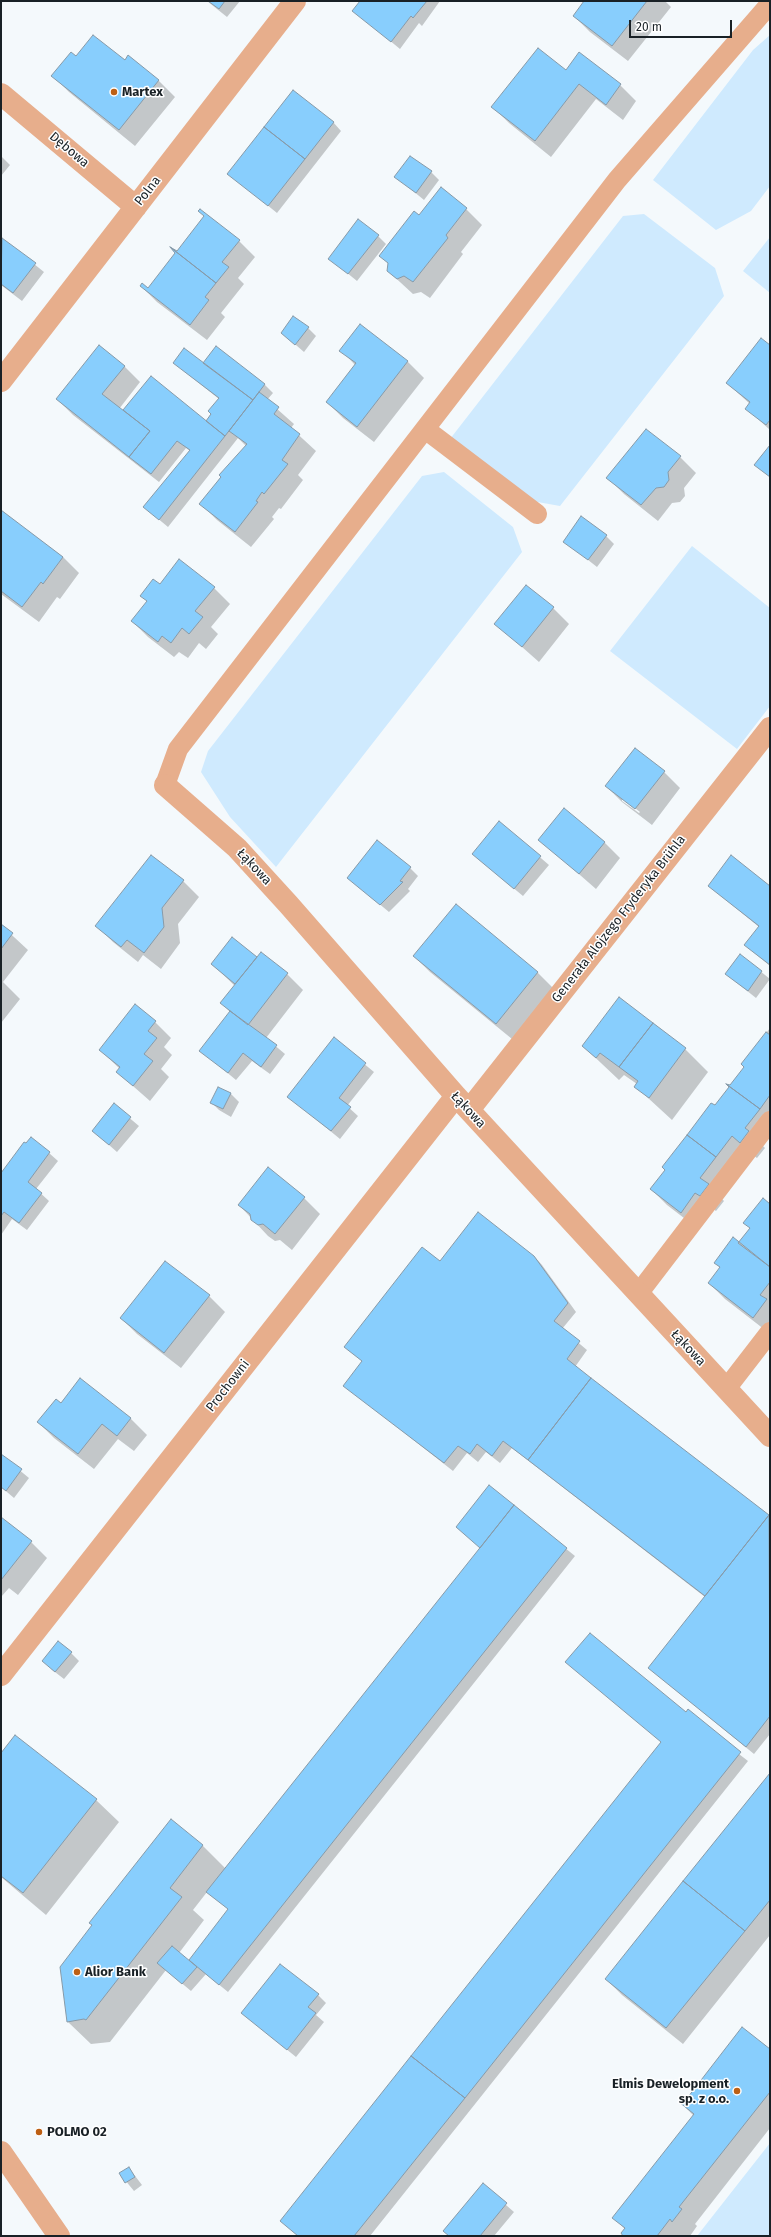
<!DOCTYPE html>
<html>
<head>
<meta charset="utf-8">
<style>
	body { margin:0 }
	#map { position:relative; width:771px; height:2237px; overflow:hidden; background:#f4f9fc; font-family:"Fira Sans",sans-serif }
	canvas { display:block }
	.frame { position:absolute; inset:0; border:2px solid #192126; pointer-events:none }
	.scale { position:absolute; left:629px; top:20px; width:103px; height:18px; box-sizing:border-box; border:2px solid #192126; border-top:0; padding-left:5px; font-size:12px; line-height:14px; white-space:nowrap; color:#192126; -webkit-text-stroke:3px #fff; paint-order:stroke }
</style>
</head>
<body>
<div id="map">
<canvas width="771" height="2237"></canvas>
<div class="frame"></div>
<div class="scale">20 m</div>
</div>
<script>
const ctx = document.querySelector('canvas').getContext('2d');
ctx.lineJoin = 'round';
function fillPath(path, color) { ctx.fillStyle = color; ctx.fill(path, 'evenodd'); }
const toPath = rows => new Path2D(rows.map(r => 'M' + r).join(''));
function trace(path, color, width, dash) { ctx.strokeStyle = color; ctx.lineWidth = width; ctx.lineCap = dash ? 'butt' : 'round'; ctx.setLineDash(dash || []); ctx.stroke(path); }
function drawText(font, color, halo, rows, align = 'center') {
  ctx.font = font + ' "Fira Sans",sans-serif'; ctx.lineWidth = 3; ctx.setLineDash([]); ctx.textBaseline = 'middle'; ctx.strokeStyle = halo; ctx.fillStyle = color; for (const [text, x, y, turn = 0] of rows) {
    ctx.save(); ctx.translate(x, y); ctx.rotate((+turn || 0) * Math.PI / 180); ctx.textAlign = isNaN(turn) ? turn : align; if (halo) ctx.strokeText(text, 0, 0); ctx.fillText(text, 0, 0); ctx.restore();
  }
}
fillPath(toPath([
	[770,35,770,186,751,211,716,230,653,180,753,50],
	[644,214,715,268,724,296,560,506,532,501,450,439,623,216],
	[770,237,770,293,743,271],
	[444,472,513,527,522,552,276,867,230,817,201,772,208,751,422,476],
	[692,546,770,608,770,706,737,749,610,651],
	[770,2143,770,2236,697,2236]
]), '#cfeafe');
fillPath(toPath([
	[207,1,240,1,227,17],
	[362,1,440,1,422,26,419,23,400,49,354,11],
	[586,1,665,1,671,7,628,61,590,32,574,16],
	[579,53,620,85,636,101,623,120,596,99,551,157,509,123,493,107,566,71],
	[129,57,159,81,175,97,135,146,69,92,53,76,125,61],
	[333,122,341,131,277,213,229,174],
	[1,156,10,165,1,176],
	[431,172,439,180,424,200,396,177],
	[466,209,482,225,461,252,463,254,430,298,421,292,413,294,388,271,389,264,380,256,419,216],
	[378,236,386,244,357,281,330,259],
	[3,239,44,272,22,301,1,285],
	[239,241,255,257,238,278,244,284,221,313,225,317,207,340,157,302,141,286,148,289],
	[360,326,408,362,424,378,374,442,343,418,327,402,355,365,341,350],
	[308,328,316,336,304,352,282,333],
	[770,346,770,430,746,408,750,404,727,383],
	[174,363,204,364,265,385,273,393,267,400,294,424,291,428,316,451,298,475,303,480,281,509,279,508,272,517,274,519,251,547,217,520,201,504,230,464,246,446,238,438,168,527,144,507,190,451,186,448,159,482,73,415,57,399,124,366,140,382,119,409,129,416,125,410,206,422,219,399],
	[680,457,696,473,684,488,685,496,680,502,672,503,658,521,624,494,608,478],
	[1,511,63,557,79,573,60,599,57,597,39,622,1,594],
	[606,536,614,544,597,567,564,541],
	[160,585,214,588,230,604,211,627,218,634,206,649,199,643,188,658,179,652,174,657,148,637,132,621,148,602,141,595],
	[553,608,569,624,539,662,496,624],
	[664,772,680,788,652,825,622,802,606,786],
	[622,798,640,812,639,813,622,801],
	[499,822,549,865,523,896,482,862],
	[540,840,604,842,620,858,596,889],
	[410,868,418,876,408,889,410,891,389,912,348,878],
	[183,881,199,897,178,924,180,943,161,969,143,955,138,962,113,942,97,926],
	[709,886,770,887,770,966,745,945,759,927],
	[1,925,28,950,3,982,20,999,1,1023],
	[232,939,257,959,287,974,303,990,266,1038,285,1054,270,1074,252,1061,236,1080,201,1051,230,1012,222,1003,235,986,212,964],
	[740,955,770,979,756,998,726,974],
	[414,956,538,973,554,989,512,1039,430,972],
	[620,998,685,1049,708,1072,672,1120,635,1086,637,1084,624,1075,619,1080,583,1046],
	[155,1022,171,1038,164,1047,172,1055,161,1069,169,1077,150,1101,117,1072,120,1069,100,1050],
	[770,1028,770,1132,761,1144,765,1148,757,1158,748,1152,716,1193,724,1201,716,1211,712,1208,697,1228,667,1205,651,1189,745,1067,742,1065],
	[334,1039,374,1072,347,1106,358,1116,340,1139,289,1097],
	[219,1088,231,1094,239,1102,231,1117,219,1110,211,1102],
	[114,1105,139,1126,117,1152,93,1131],
	[49,1153,58,1161,36,1189,49,1201,27,1230,12,1219,1,1235,1,1175],
	[304,1198,320,1214,292,1250,280,1240,275,1241,268,1236,239,1205],
	[770,1203,770,1332,769,1333,725,1299,709,1283,720,1268,715,1262,739,1243,750,1228,745,1223],
	[534,1256,542,1265,576,1312,562,1329,587,1350,575,1367,770,1517,770,1734,754,1754,649,1668,705,1597,512,1448,500,1463,486,1452,478,1462,467,1453,453,1471,345,1386,363,1362,345,1347,440,1262],
	[209,1296,225,1312,181,1368,137,1334,121,1318],
	[80,1379,131,1419,147,1435,134,1451,118,1439,94,1469,54,1438,38,1422,61,1404],
	[1,1455,29,1478,14,1498,1,1487],
	[489,1487,575,1556,228,1992,206,1974,191,1991,166,1970,110,2042,91,2044,68,2022,171,1820,203,1846,226,1869,481,1548,457,1527],
	[207,1892,229,1910,189,1962,179,1953,204,1920,193,1910],
	[1,1518,31,1542,47,1558,18,1595,9,1588,1,1597],
	[71,1653,79,1661,64,1679,51,1669],
	[567,1662,686,1713,748,1761,370,2236,298,2236,662,1742],
	[1,1754,96,1800,119,1822,46,1915,1,1877],
	[770,1774,770,1935,683,2044,622,1995,606,1979],
	[318,1995,326,2003,316,2015,324,2022,296,2057,242,2013],
	[770,2050,770,2128,695,2224,697,2226,690,2236,624,2236,625,2229,614,2218,694,2116,681,2103],
	[129,2168,142,2185,134,2191,120,2174],
	[483,2185,514,2212,494,2236,450,2236]
]), '#0003');
const building = toPath([
	[208,1,225,1,219,9,208,1],
	[360,1,427,1,413,18,411,16,391,42,352,11,360,1],
	[584,1,647,1,612,46,573,16,584,1],
	[93,35,125,60,128,55,159,80,119,130,51,76,71,52,76,56,93,35],
	[538,48,566,70,579,52,621,84,606,105,579,84,535,141,491,107,538,48],
	[293,90,334,122,305,159,264,127,293,90],
	[264,127,305,159,268,206,227,174,264,127],
	[410,156,432,171,416,193,394,177,410,156],
	[441,187,467,208,446,235,448,238,413,282,404,276,397,279,387,271,388,263,379,256,414,211,419,215,441,187],
	[200,209,240,240,222,262,229,267,216,283,170,247,177,251,204,216,198,211,200,209],
	[358,219,379,235,348,274,328,259,358,219],
	[2,238,36,263,13,293,1,284,2,238],
	[170,247,216,283,205,297,209,300,190,325,140,286,142,283,148,288,175,253,170,247],
	[293,316,309,327,295,345,281,333,293,316],
	[360,324,408,361,357,427,326,402,356,363,339,351,360,324],
	[761,338,770,345,770,420,766,425,745,409,750,402,726,383,761,338],
	[99,345,125,366,102,394,150,431,129,457,56,399,99,345],
	[216,346,265,384,253,400,203,363,216,346],
	[184,348,253,400,225,436,206,421,211,414,208,411,219,398,173,363,184,348],
	[151,376,225,436,159,520,143,507,190,450,177,441,151,474,129,457,150,431,123,410,151,376],
	[259,392,279,407,274,414,300,434,282,460,288,464,264,494,262,492,256,501,258,502,235,532,199,504,221,477,219,475,247,444,229,431,259,392],
	[646,429,681,456,668,472,669,480,664,487,656,488,641,505,606,478,646,429],
	[770,445,770,477,754,465,770,445],
	[1,510,63,557,43,584,41,582,22,607,1,591,1,510],
	[581,516,607,535,588,560,563,542,581,516],
	[179,559,215,587,195,611,203,617,189,634,182,628,171,643,162,636,158,642,131,621,147,601,140,596,153,579,160,584,179,559],
	[526,585,554,607,522,647,494,624,526,585],
	[635,748,665,771,635,809,605,786,635,748],
	[564,808,605,842,579,874,538,840,564,808],
	[499,821,541,856,514,889,472,854,499,821],
	[377,840,411,867,400,881,403,882,380,905,347,878,377,840],
	[151,855,184,880,162,908,164,927,144,953,127,940,121,947,95,926,151,855],
	[731,855,770,886,770,965,744,945,759,926,708,886,731,855],
	[456,904,538,972,496,1024,413,956,456,904],
	[1,924,13,933,1,949,1,924],
	[232,937,257,957,235,984,211,964,232,937],
	[261,952,288,973,248,1025,220,1003,261,952],
	[740,954,762,971,748,991,725,974,740,954],
	[619,997,653,1023,619,1067,600,1053,596,1058,582,1046,619,997],
	[135,1004,156,1021,148,1031,157,1038,144,1054,153,1061,133,1086,116,1072,120,1067,99,1050,135,1004],
	[230,1011,277,1045,261,1067,243,1053,228,1073,199,1051,230,1011],
	[653,1023,686,1048,649,1098,634,1087,638,1081,619,1067,653,1023],
	[766,1032,770,1035,770,1095,760,1109,726,1084,730,1085,744,1067,741,1064,766,1032],
	[334,1037,366,1063,339,1098,351,1107,331,1131,287,1097,334,1037],
	[726,1084,760,1109,745,1128,749,1131,740,1143,732,1136,716,1157,687,1135,711,1103,715,1105,729,1087,726,1084],
	[218,1087,231,1093,223,1109,210,1103,218,1087],
	[114,1103,131,1117,109,1145,92,1131,114,1103],
	[687,1135,716,1157,700,1178,709,1184,700,1196,695,1193,681,1213,650,1189,665,1170,662,1167,687,1135],
	[31,1137,50,1152,28,1182,42,1193,19,1223,4,1212,1,1216,1,1173,24,1142,26,1143,31,1137],
	[268,1167,305,1197,275,1234,263,1224,258,1225,251,1220,250,1214,238,1205,268,1167],
	[763,1198,770,1204,770,1267,738,1243,750,1228,743,1223,763,1198],
	[478,1212,534,1256,568,1303,554,1321,580,1341,567,1359,591,1378,528,1460,503,1441,492,1456,477,1444,470,1454,458,1446,444,1463,343,1386,362,1361,344,1347,422,1247,440,1261,478,1212],
	[733,1237,770,1267,770,1282,760,1295,767,1299,753,1318,708,1283,720,1267,714,1263,733,1237],
	[165,1261,210,1295,164,1353,120,1318,165,1261],
	[80,1378,131,1418,117,1436,102,1424,78,1454,37,1422,56,1399,61,1403,80,1378],
	[591,1378,769,1515,705,1596,528,1460,591,1378],
	[1,1454,22,1469,6,1491,1,1487,1,1454],
	[489,1485,514,1505,480,1548,456,1527,489,1485],
	[514,1505,567,1548,219,1985,189,1960,228,1909,206,1892,514,1505],
	[769,1515,770,1716,746,1747,648,1668,769,1515],
	[1,1517,32,1541,1,1580,1,1517],
	[590,1633,686,1712,688,1709,741,1752,465,2098,411,2056,661,1742,565,1662,590,1633],
	[58,1641,72,1652,55,1672,42,1661,58,1641],
	[15,1735,97,1799,23,1893,1,1876,1,1753,15,1735],
	[770,1773,770,1900,745,1931,683,1881,770,1773],
	[171,1819,203,1845,170,1888,182,1897,86,2020,84,2019,67,2022,60,1967,92,1925,89,1923,171,1819],
	[683,1881,745,1931,666,2028,605,1979,683,1881],
	[172,1946,197,1967,182,1984,157,1963,172,1946],
	[280,1964,319,1994,308,2007,316,2013,287,2050,241,2013,280,1964],
	[742,2027,770,2049,770,2092,679,2207,682,2209,672,2222,670,2219,657,2236,623,2236,621,2233,625,2228,612,2218,694,2114,679,2102,686,2095,688,2097,742,2027],
	[411,2056,465,2098,354,2236,298,2236,280,2221,411,2056],
	[129,2167,135,2177,125,2183,119,2173,129,2167],
	[483,2183,507,2203,480,2236,449,2236,443,2231,483,2183]
]);
fillPath(building, '#88cefd');
trace(building, '#879aa8', 1);
trace(toPath([
	[425,429,537,514],
	[165,785,178,749,617,180,770,4],
	[638,1294,770,1121],
	[726,1389,770,1332]
]), '#e7ae8c', 20);
trace(toPath([
	[1,94,136,207],
	[1,381,295,1],
	[165,785,237,848,289,905,456,1096,770,1436],
	[469,1110,770,728],
	[1,1675,456,1096]
]), '#e7ae8c', 22);
trace(toPath([
	[1,2152,59,2236]
]), '#e7ae8c', 22);
for (const [x, y, r, color] of [
	[114,92,4,"#bd5f13"],
	[77,1972,4,"#bd5f13"],
	[737,2091,4,"#bd5f13"],
	[39,2132,4,"#bd5f13"]
]) { const dot = new Path2D(); dot.arc(x, y, r, 0, 2 * Math.PI); ctx.fillStyle = color; ctx.fill(dot); trace(dot, '#fff', 1.5); }
drawText('bold 13px', '#192126', '#fff', [
	["Martex",122,92],
	["Alior Bank",85,1972],
	["Elmis Dewelopment",729,2084,"right"],
	["sp. z o.o.",729,2099,"right"],
	["POLMO 02",47,2132]
], 'left');
drawText('13px', '#192126', '#fff', [
	["Dębowa",69,150,40],
	["Polna",148,191,-52],
	["Łąkowa",254,867,47],
	["Generała Alojzego Fryderyka Brühla",619,919,-52],
	["Łąkowa",468,1110,47],
	["Łąkowa",688,1348,47],
	["Prochowni",228,1386,-52]
]);
</script>
</body>
</html>
